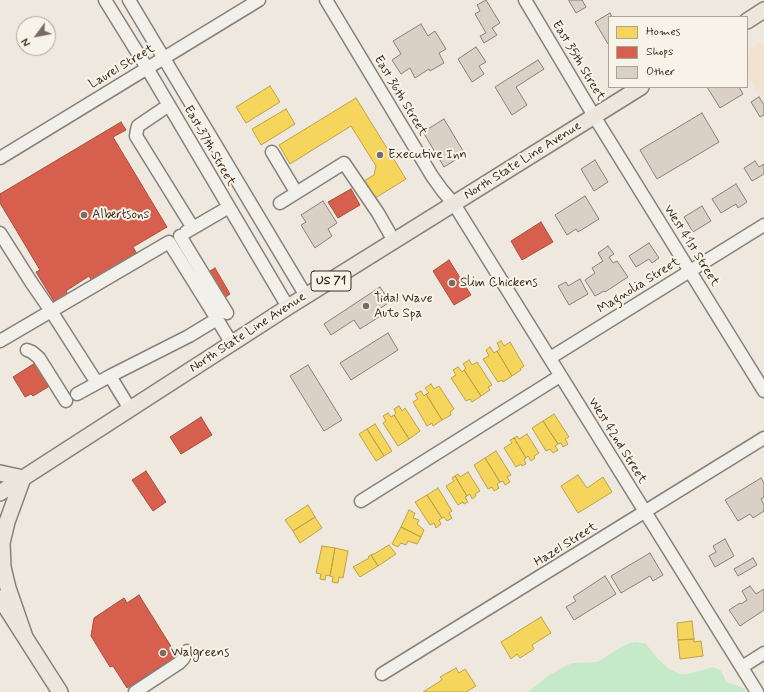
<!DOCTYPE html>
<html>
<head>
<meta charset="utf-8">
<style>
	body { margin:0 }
	#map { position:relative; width:764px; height:692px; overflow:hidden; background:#efe8df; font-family:Mynerve,sans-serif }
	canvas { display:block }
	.legend { position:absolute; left:608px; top:16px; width:140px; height:72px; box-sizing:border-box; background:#f7f3e8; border:1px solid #aca397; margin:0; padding:5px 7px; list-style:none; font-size:12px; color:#3b2a1e }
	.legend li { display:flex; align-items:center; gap:8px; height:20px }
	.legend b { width:20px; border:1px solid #aca397 }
	.north { position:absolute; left:16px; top:16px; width:40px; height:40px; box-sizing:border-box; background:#f7f3e8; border:1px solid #aca397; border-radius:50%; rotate:238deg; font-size:11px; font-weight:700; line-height:16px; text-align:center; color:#3b2a1e }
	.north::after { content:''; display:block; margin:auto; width:14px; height:18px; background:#7a6c62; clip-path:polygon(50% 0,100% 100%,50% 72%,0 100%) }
</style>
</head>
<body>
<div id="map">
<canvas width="764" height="692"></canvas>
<ul class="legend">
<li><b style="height:11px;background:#f6d55c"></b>Homes</li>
<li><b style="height:11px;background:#d6604d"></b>Shops</li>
<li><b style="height:11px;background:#dbd0c5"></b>Other</li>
</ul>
<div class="north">N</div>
</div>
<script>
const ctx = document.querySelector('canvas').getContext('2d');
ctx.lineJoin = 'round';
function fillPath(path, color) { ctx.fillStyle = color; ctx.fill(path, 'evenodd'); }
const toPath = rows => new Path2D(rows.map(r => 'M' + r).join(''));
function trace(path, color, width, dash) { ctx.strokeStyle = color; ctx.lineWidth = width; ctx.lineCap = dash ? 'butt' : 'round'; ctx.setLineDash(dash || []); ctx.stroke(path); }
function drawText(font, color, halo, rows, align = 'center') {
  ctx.font = font + ' Mynerve,sans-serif'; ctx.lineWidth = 4; ctx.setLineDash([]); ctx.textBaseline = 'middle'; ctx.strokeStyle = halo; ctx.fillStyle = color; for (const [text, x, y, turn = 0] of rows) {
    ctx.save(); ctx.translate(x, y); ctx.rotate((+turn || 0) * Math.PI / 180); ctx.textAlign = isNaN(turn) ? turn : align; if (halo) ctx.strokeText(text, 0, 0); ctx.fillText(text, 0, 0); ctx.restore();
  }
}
fillPath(toPath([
	[764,40,764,103,747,76,747,51]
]), '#f1e2d1');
fillPath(toPath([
	[637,642,646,644,658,659,668,668,679,674,688,674,713,667,720,670,724,676,726,682,744,688,746,692,528,692,549,675,572,663,598,662,619,648,630,643]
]), '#c5e9c9');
const homes = toPath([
	[270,86,280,102,246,123,236,107,270,86],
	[356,98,406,179,372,200,361,183,374,175,376,166,351,126,290,164,279,145,356,98],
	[286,109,295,124,261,145,252,129,286,109],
	[501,341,504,346,510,342,524,366,520,369,521,370,512,376,497,351,500,349,497,343,501,341],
	[490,347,494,353,497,351,512,376,503,382,502,380,498,382,483,359,489,356,486,350,490,347],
	[469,360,472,365,477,362,492,385,488,387,490,390,481,396,464,370,466,368,463,364,469,360],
	[458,367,462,372,464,370,481,396,472,402,470,399,466,401,451,378,456,375,453,370,458,367],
	[431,384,434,389,439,386,454,409,450,412,451,415,442,420,426,394,429,393,425,388,431,384],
	[421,391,424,396,426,394,442,420,433,426,432,423,427,426,413,402,418,399,415,394,421,391],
	[399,406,402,411,405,408,420,431,409,439,394,415,396,413,394,409,399,406],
	[388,413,391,417,394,415,409,439,398,446,383,423,386,421,383,416,388,413],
	[554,414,569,437,565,439,568,444,563,447,561,443,558,444,543,421,554,414],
	[543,421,558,444,555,446,558,450,553,453,550,449,546,451,532,428,543,421],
	[375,424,392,451,384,456,367,429,375,424],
	[367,429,384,456,376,461,359,434,367,429],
	[527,434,539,453,534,456,535,458,531,461,528,456,526,458,514,438,517,436,519,439,527,434],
	[514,438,526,458,524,459,526,464,522,466,521,464,516,467,504,448,512,443,510,440,514,438],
	[496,451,511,475,507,477,510,482,505,485,503,481,500,482,485,458,496,451],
	[485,458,500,482,497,484,499,488,494,491,492,487,488,489,474,465,485,458],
	[468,472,480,491,475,494,476,496,472,499,470,494,467,496,455,476,458,474,460,477,468,472],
	[578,475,587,488,603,477,612,492,578,513,561,486,578,475],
	[455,476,467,496,465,497,468,502,464,504,463,502,458,505,446,486,454,481,452,478,455,476],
	[438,488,452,511,449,513,452,518,447,521,444,517,442,518,427,495,438,488],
	[427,495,442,518,439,520,441,524,436,528,434,523,430,525,415,502,427,495],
	[308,505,315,517,293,531,285,520,308,505],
	[409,510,415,513,413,518,419,520,417,524,424,530,421,537,401,527,409,510],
	[315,517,322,528,300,543,293,531,315,517],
	[401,527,421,537,417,544,408,541,406,545,401,543,398,547,392,544,401,527],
	[389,545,396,554,378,566,371,555,373,554,374,554,389,545],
	[322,546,335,548,330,576,326,575,325,580,320,579,321,574,316,573,322,546],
	[335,548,348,551,343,578,339,577,338,583,332,582,333,577,330,576,335,548],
	[371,555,378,566,360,577,353,567,369,558,368,557,371,555],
	[541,617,551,633,532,645,534,649,520,658,517,654,511,659,501,642,541,617],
	[692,621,694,639,678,640,677,623,692,621],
	[694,639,694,642,701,641,703,656,680,659,678,640,694,639],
	[456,668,459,673,465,669,476,686,466,692,423,692,442,680,440,677,456,668]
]);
fillPath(homes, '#f6d55c');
trace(homes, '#bea249', 1);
const shops = toPath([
	[121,122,126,130,113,137,167,227,133,247,137,254,92,281,89,276,66,291,68,295,55,303,36,272,40,270,0,203,0,194,121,122],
	[351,189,360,205,338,218,328,202,351,189],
	[541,222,553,242,522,260,511,241,541,222],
	[449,260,471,295,454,305,433,271,449,260],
	[215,268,230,294,221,300,205,274,215,268],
	[35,363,48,384,47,385,48,387,33,396,31,394,25,397,13,377,35,363],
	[201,417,212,435,181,454,170,437,201,417],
	[146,471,166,502,153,511,132,480,146,471],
	[139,595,177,656,172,660,177,668,165,676,160,667,127,688,113,666,110,667,91,636,94,618,124,598,127,603,139,595]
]);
fillPath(shops, '#d6604d');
trace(shops, '#a8503f', 1);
const building = toPath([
	[486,0,500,23,492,28,497,35,484,43,480,36,486,33,475,14,480,11,477,5,486,0],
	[569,0,582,0,586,7,576,13,569,1,569,0],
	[610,13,612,17,609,17,609,43,608,44,595,22,610,13],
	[421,24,428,36,435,31,446,49,439,53,444,63,430,71,429,69,415,78,410,68,401,74,392,60,401,54,393,41,421,24],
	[476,47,486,62,479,66,484,74,472,82,458,59,476,47],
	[538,60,544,69,516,87,527,105,512,115,495,87,538,60],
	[707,87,739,87,743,94,720,108,707,87],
	[759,97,764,105,764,115,760,117,751,102,759,97],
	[702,113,719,142,657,179,640,150,702,113],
	[444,119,465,154,444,167,423,132,444,119],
	[595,160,608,182,594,191,581,169,595,160],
	[755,161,759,167,764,164,764,174,752,181,744,168,755,161],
	[736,184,747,202,738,208,736,204,721,213,712,199,736,184],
	[585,196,599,219,578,232,576,229,567,235,555,215,585,196],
	[323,201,337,223,328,229,332,236,315,248,301,225,306,222,301,215,323,201],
	[702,206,711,221,693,232,684,217,702,206],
	[649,243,659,258,652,263,649,259,636,267,629,256,649,243],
	[608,246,614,254,609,257,613,263,617,261,628,277,605,292,604,291,595,296,585,280,595,273,592,268,603,261,598,253,608,246],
	[580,279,588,294,569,305,558,286,566,282,568,286,580,279],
	[380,287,390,302,376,311,379,317,360,329,354,320,331,335,324,324,380,287],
	[388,333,398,350,351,380,340,363,388,333],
	[308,365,342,420,324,431,290,376,308,365],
	[761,478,764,483,764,497,761,499,764,505,764,511,753,518,750,514,738,521,725,500,761,478],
	[725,539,734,556,715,567,709,556,716,552,713,546,725,539],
	[650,553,663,575,653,581,650,576,621,593,611,576,650,553],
	[753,558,757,565,738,576,734,569,753,558],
	[605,576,616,594,574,620,566,607,576,601,573,597,605,576],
	[750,586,756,594,764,589,764,610,740,626,729,610,740,603,741,604,747,600,742,591,750,586]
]);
fillPath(building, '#dbd0c5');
trace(building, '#87817a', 1);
const minor = toPath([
	[105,0,147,68,288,307],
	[129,0,306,296],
	[326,0,432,176,442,190,454,204,757,692],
	[525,0,594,116,764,391],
	[169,105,138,126,137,130,136,136,193,228],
	[272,152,296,192],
	[0,158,259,0],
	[280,203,344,163,378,213,394,241],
	[186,232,229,207],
	[0,233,31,282,51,311,97,383],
	[180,236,227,313],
	[217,319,232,344],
	[0,341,169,242,217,319,189,336,110,376,77,394],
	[27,350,32,352,39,358,66,401],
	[550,358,764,225],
	[110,376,130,409],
	[361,501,560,376],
	[742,667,764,653],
	[382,674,764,438],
	[135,692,179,663,183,659,187,651]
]);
const major = toPath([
	[747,21,764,10],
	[0,473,23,478],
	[23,478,7,522,2,543,3,567,8,588,25,637],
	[0,493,288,307,641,87],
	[0,598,60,692]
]);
trace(minor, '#87817a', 15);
trace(major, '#87817a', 18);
trace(minor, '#f2f0eb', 12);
trace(major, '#ece6dd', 15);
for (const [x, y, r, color] of [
	[380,155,4,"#7a6c62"],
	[84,215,4,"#7a6c62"],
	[452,283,4,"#7a6c62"],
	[366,306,4,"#7a6c62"],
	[163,653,4,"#7a6c62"]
]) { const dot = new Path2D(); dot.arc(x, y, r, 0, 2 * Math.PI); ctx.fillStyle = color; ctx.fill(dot); trace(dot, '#f7f3e8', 1.5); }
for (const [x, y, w] of [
	[331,281,40]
]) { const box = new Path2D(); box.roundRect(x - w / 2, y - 10, w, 20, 3); ctx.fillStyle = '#f7f3e8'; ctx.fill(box); trace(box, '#3b2a1e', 1); }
drawText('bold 12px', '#3b2a1e', null, [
	["US 71",331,281]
]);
drawText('13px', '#3b2a1e', '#f7f3e8', [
	["East 35th Street",578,61,59],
	["Laurel Street",122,67,-31],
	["East 36th Street",400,96,59],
	["East 37th Street",209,146,60],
	["North State Line Avenue",523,161,-32],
	["West 41st Street",691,246,58],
	["Magnolia Street",639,286,-32],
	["North State Line Avenue",248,333,-33],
	["West 42nd Street",617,441,58],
	["Hazel Street",566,545,-32]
]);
drawText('13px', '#3b2a1e', '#f7f3e8', [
	["Executive Inn",388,155],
	["Albertsons",92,215],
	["Slim Chickens",460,283],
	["Tidal Wave",374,299],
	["Auto Spa",374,314],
	["Walgreens",171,653]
], 'left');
</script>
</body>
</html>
